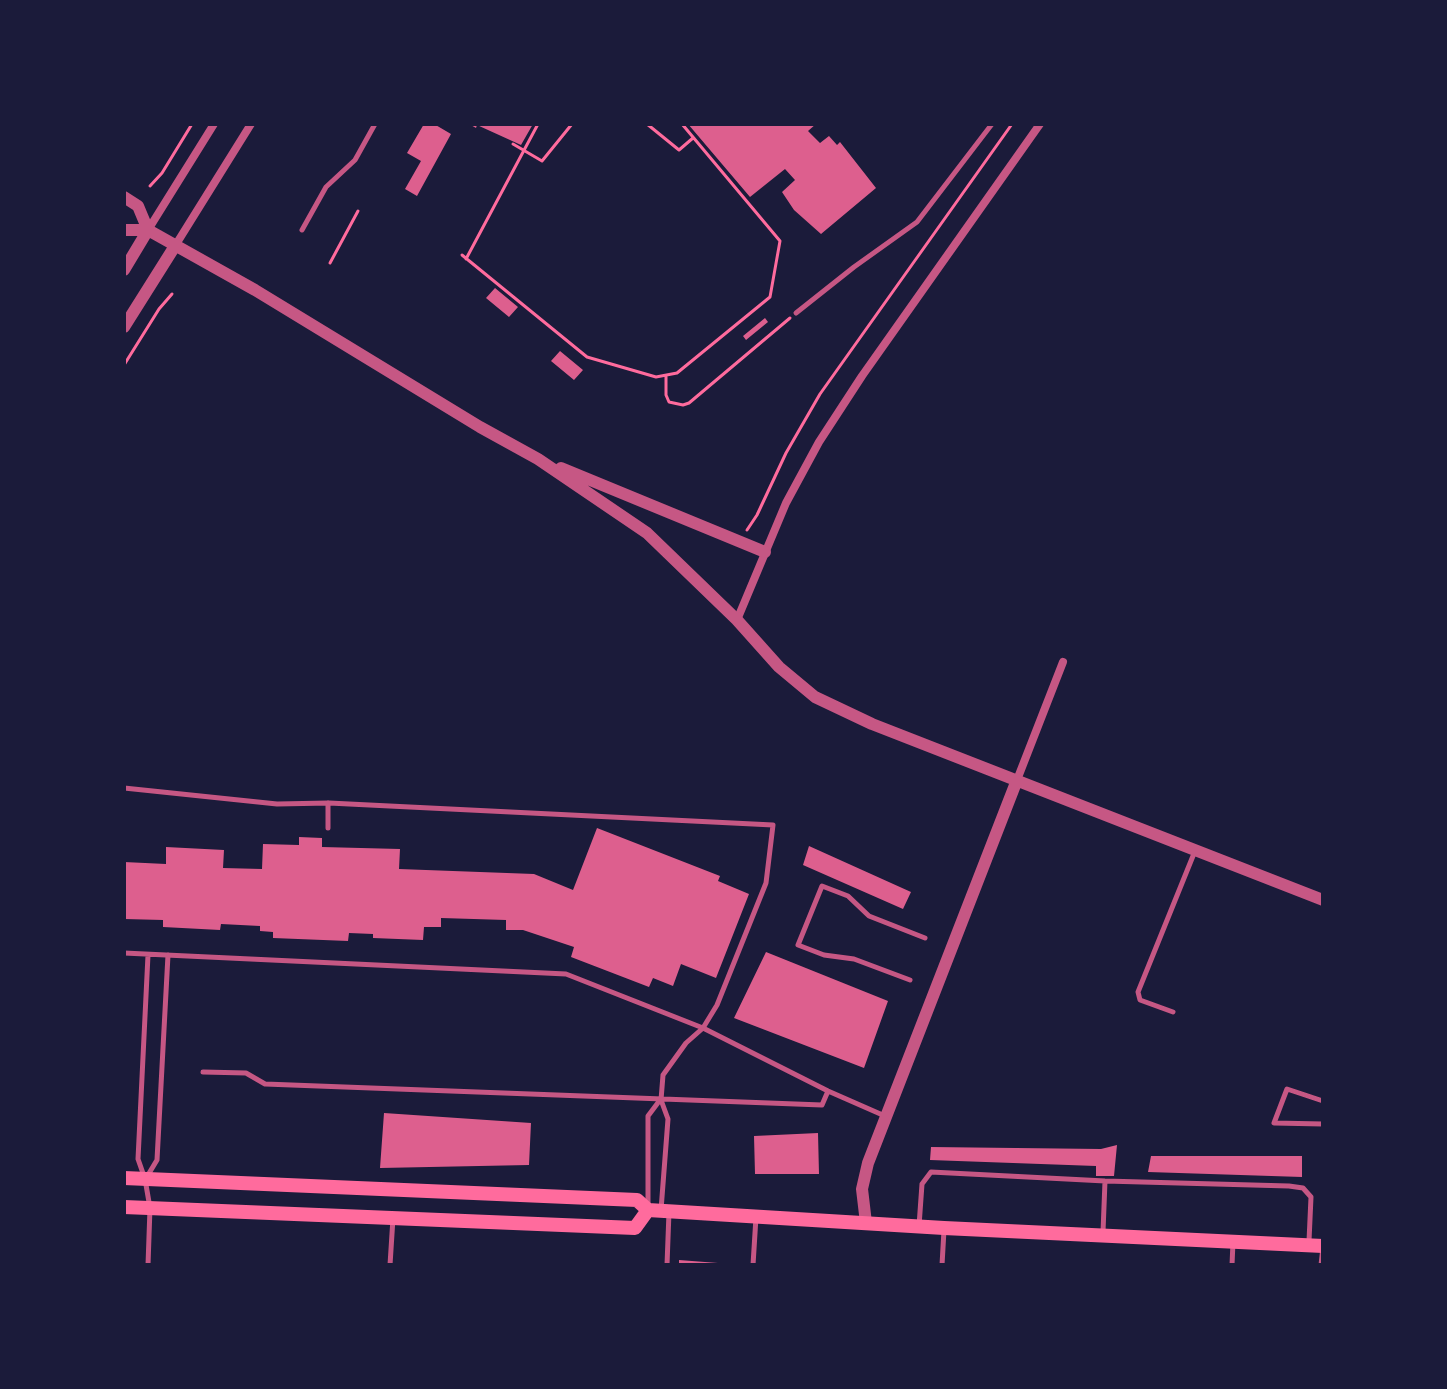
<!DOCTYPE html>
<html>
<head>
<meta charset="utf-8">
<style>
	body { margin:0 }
	#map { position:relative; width:1447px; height:1389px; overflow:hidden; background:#1b1b3a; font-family:"Asap Condensed",sans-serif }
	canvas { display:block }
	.frame { position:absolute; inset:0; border:126px solid #1b1b3a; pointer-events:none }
</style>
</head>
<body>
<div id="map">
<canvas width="1447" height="1389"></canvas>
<div class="frame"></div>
</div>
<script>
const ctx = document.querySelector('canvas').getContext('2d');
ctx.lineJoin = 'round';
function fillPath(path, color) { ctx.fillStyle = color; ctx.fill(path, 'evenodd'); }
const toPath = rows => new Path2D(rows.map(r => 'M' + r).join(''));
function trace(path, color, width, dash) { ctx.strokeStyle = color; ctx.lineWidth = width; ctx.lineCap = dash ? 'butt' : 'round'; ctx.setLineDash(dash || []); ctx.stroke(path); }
fillPath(toPath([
	[424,124,434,124,451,134,417,196,405,189,421,161,407,153],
	[469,124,533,124,521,145,477,125,476,128],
	[688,124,816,124,808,131,820,143,829,136,837,145,840,142,876,188,821,234,794,210,782,192,795,180,785,169,750,197],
	[495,288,518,307,509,317,486,298],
	[765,318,768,322,746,340,743,336],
	[560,351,583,370,574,380,551,361],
	[597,828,720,876,718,881,749,894,716,978,681,964,673,986,653,978,649,987,571,957,574,947,523,930,506,930,506,920,441,918,441,927,424,927,423,940,373,938,373,934,349,933,348,941,273,938,273,932,260,931,260,926,221,924,220,930,163,927,163,920,124,919,124,862,166,864,166,847,224,850,223,868,262,869,263,844,299,845,299,837,322,838,322,847,400,849,399,869,534,874,573,890],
	[809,846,911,892,903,909,803,865],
	[766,952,888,1001,864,1068,734,1018],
	[384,1113,531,1123,529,1165,380,1168],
	[818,1133,819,1174,755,1174,754,1136],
	[1117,1145,1114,1176,1096,1176,1096,1166,930,1160,931,1147,1101,1149],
	[1151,1156,1302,1156,1302,1177,1148,1172],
	[679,1260,718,1263,717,1265,679,1265]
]), '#dd5f8e');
trace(toPath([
	[647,124,679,150,693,138],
	[513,144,542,161,572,124],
	[150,186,162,173,192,124],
	[462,255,587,357,656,377,677,373,770,297,780,241,682,124],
	[466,259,538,124],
	[330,263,358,211],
	[124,365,159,309,172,294],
	[666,376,666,395,669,402,683,405,689,403,790,318],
	[747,530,757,515,786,453,820,394,1012,124]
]), '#ff6b9d', 3);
trace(toPath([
	[302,230,326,187,355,160,375,124],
	[796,313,854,267,917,222,992,124],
	[124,788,277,804,329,803,773,825,766,883,717,1005,703,1028,828,1091,885,1116],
	[328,828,328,803],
	[124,953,566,974,703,1028,686,1043,663,1075,661,1100,668,1119,661,1210],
	[910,980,854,959,824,955,798,945,822,886,848,896,869,916,925,938],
	[1173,1012,1140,1000,1138,992,1195,851],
	[203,1072,246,1073,265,1084,822,1105,828,1091],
	[1323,1101,1287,1089,1274,1123,1323,1124],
	[148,1175,157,1160,168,955],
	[648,1206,648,1116,660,1100],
	[919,1226,922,1184,931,1172,1105,1181,1289,1186,1303,1188,1311,1197,1309,1241],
	[1103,1232,1105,1181],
	[148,1265,150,1208,145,1179,138,1159,148,955],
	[390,1265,393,1218],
	[667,1265,669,1212],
	[753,1265,756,1217],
	[942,1265,944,1230],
	[1232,1265,1233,1242],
	[1321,1265,1323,1247]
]), '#c65784', 5);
trace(toPath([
	[148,230,214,124],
	[175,246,251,124],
	[737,620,786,503,819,442,862,376,1040,124],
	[1017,780,1063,662]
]), '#c65784', 8);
trace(toPath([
	[124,197,138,206,148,230],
	[124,230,148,230,255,290,480,427,538,459,647,533,737,620,779,667,815,697,872,724,1323,900],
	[124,270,148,230],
	[124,327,175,246],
	[561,468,765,552],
	[866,1223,862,1189,868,1163,1017,780]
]), '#c65784', 12);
trace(toPath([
	[124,1178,637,1200,648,1210],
	[124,1207,635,1228,648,1210],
	[648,1210,944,1228,1323,1246]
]), '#ff6b9d', 14);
</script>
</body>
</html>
